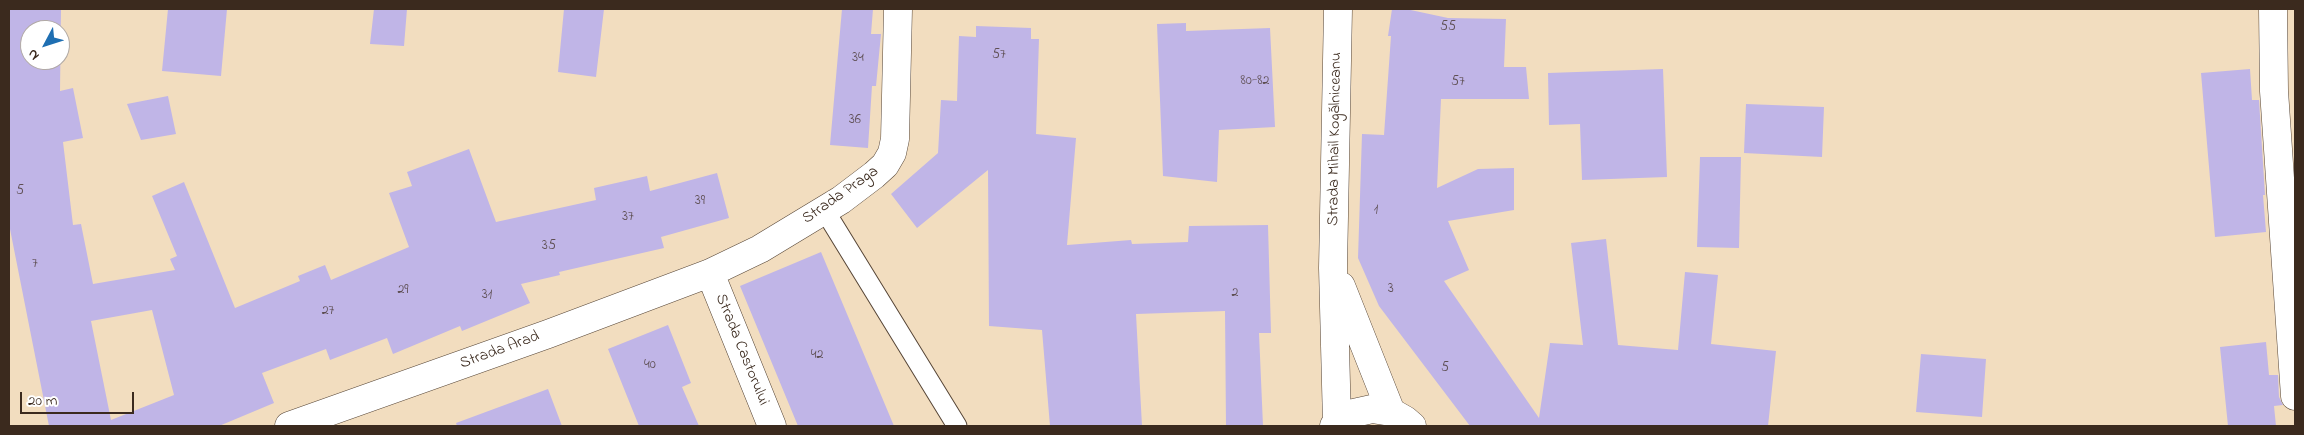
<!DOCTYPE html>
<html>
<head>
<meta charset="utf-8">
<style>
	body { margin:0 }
	#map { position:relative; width:2304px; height:435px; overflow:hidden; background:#f2ddbf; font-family:"Indie Flower",sans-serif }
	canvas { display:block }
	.frame { position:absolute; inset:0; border:10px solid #3b2a1e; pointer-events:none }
	.north { position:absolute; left:20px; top:20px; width:50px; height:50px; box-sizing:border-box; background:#fff; border:1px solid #b1aaa5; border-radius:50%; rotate:230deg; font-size:14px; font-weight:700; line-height:20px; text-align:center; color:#3b2a1e }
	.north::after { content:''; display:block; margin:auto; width:18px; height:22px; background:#1f6fb2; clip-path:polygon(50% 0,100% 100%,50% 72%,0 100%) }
	.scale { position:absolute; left:20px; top:392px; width:114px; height:22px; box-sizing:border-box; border:2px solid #3b2a1e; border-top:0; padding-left:6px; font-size:15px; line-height:18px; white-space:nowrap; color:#3b2a1e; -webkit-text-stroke:4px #fff; paint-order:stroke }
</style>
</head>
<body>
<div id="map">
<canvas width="2304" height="435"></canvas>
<div class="frame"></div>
<div class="north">N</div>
<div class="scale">20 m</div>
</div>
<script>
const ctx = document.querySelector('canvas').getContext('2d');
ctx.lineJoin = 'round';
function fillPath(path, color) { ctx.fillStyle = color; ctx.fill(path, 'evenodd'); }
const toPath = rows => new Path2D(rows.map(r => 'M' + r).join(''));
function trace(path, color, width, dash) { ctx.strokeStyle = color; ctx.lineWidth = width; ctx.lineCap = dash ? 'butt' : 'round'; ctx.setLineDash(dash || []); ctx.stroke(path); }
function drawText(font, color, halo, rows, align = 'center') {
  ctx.font = font + ' "Indie Flower",sans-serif'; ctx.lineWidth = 4; ctx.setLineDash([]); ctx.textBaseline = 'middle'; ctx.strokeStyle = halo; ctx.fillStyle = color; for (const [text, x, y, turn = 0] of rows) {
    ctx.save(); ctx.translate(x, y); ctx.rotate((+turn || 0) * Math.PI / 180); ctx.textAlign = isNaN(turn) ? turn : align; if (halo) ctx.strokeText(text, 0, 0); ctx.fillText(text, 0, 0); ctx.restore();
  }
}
fillPath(toPath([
	[9,9,61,9,60,91,73,88,83,138,63,142,73,225,81,224,93,284,175,270,170,259,177,256,152,196,184,182,235,308,300,281,298,276,325,265,331,280,409,247,389,193,412,186,407,172,469,149,496,222,596,200,594,188,647,176,650,191,717,173,729,218,661,237,664,248,559,272,560,275,521,284,530,303,462,331,460,326,393,354,387,338,330,360,326,349,262,373,274,403,219,426,49,426,9,224],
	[30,30,60,30,60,60,30,60],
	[152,310,174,395,111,420,91,321],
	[168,9,227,9,221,76,162,71],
	[374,9,407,9,404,46,370,44],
	[564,9,604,9,596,77,558,72],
	[842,9,873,9,871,34,881,34,876,86,872,86,868,148,830,145],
	[1392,9,1406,9,1448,18,1506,19,1504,67,1526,67,1529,99,1441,99,1437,188,1478,169,1514,168,1514,210,1448,221,1469,270,1444,281,1539,418,1550,343,1583,345,1571,243,1606,239,1618,345,1678,350,1685,272,1718,275,1711,344,1776,351,1768,426,1470,426,1379,306,1358,258,1362,134,1384,135,1391,36,1388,36],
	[1186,23,1186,31,1270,28,1275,127,1219,130,1217,182,1163,176,1157,24],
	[976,26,1031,28,1031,39,1039,39,1036,134,1076,138,1067,245,1131,240,1132,244,1188,242,1189,226,1268,225,1271,333,1259,333,1263,426,1226,426,1225,311,1136,314,1142,426,1050,426,1042,330,989,326,988,170,917,228,891,194,938,153,941,100,957,101,959,36,976,37],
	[1663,69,1667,177,1582,180,1580,124,1549,125,1548,73],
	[2250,69,2252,100,2259,100,2265,195,2263,195,2266,232,2215,237,2201,73],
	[168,96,176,134,141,140,127,104],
	[1746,104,1824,107,1822,157,1744,153],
	[1700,157,1741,157,1739,248,1697,247],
	[821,252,894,426,798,426,740,286],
	[668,325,691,383,682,387,699,426,639,426,608,349],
	[2266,342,2269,375,2278,375,2279,397,2283,405,2274,406,2276,426,2228,426,2220,347],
	[1921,354,1986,359,1982,417,1916,412],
	[548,389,562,426,457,426,456,423]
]), '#c0b5e7');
const service = toPath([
	[825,211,957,426]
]);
const minor = toPath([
	[2273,9,2274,91,2295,396],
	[710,273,772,426],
	[289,426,548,334,710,273,760,249,841,200,874,175,885,165,892,153,895,139,898,9]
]);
const secondary = toPath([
	[1341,286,1391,412],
	[1337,423,1333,268,1338,9],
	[1334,426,1354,413,1372,409,1391,412,1405,420,1412,426]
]);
trace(service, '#564536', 21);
trace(minor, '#564536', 29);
trace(secondary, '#564536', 29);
trace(service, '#fff', 19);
trace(minor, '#fff', 28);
trace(secondary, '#fff', 28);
drawText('14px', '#5c4d50', null, [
	["55",1448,28],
	["57",999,56],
	["34",858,59],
	["80-82",1255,82],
	["57",1458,83],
	["36",855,121],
	["5",20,192],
	["39",700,202],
	["1",1376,211],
	["37",628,218],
	["35",549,247],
	["7",35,265],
	["3",1391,290],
	["29",403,291],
	["2",1235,294],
	["31",487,296],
	["27",328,312],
	["42",817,356],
	["40",650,366],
	["5",1445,369]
]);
drawText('16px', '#3b2a1e', '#fff', [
	["Strada Mihail Kogălniceanu",1336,139,-89],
	["Strada Praga",841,196,-35],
	["Strada Castorului",741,350,68],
	["Strada Arad",500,351,-20]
]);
</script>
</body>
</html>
